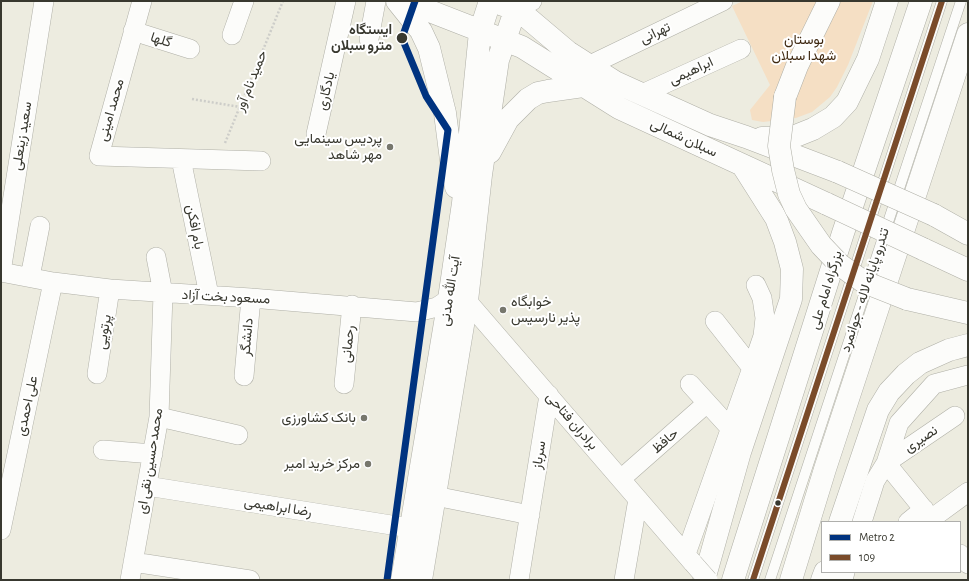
<!DOCTYPE html>
<html>
<head>
<meta charset="utf-8">
<style>
	body { margin:0 }
	#map { position:relative; width:969px; height:581px; overflow:hidden; background:#edece0; font-family:"Alegreya Sans",sans-serif }
	canvas { display:block }
	.frame { position:absolute; inset:0; border:2px solid #38382f; pointer-events:none }
	.legend { position:absolute; left:821px; top:521px; width:140px; height:52px; box-sizing:border-box; background:#fff; border:1px solid #afafac; margin:0; padding:5px 7px; list-style:none; font-size:12px; color:#38382f }
	.legend li { display:flex; align-items:center; gap:8px; height:20px }
	.legend b { width:20px; border:1px solid #afafac }
</style>
</head>
<body>
<div id="map">
<canvas width="969" height="581"></canvas>
<div class="frame"></div>
<ul class="legend">
<li><b style="height:5px;background:#003380"></b>Metro 2</li>
<li><b style="height:5px;background:#7a4b2a"></b>109</li>
</ul>
</div>
<script>
const ctx = document.querySelector('canvas').getContext('2d');
ctx.lineJoin = 'round';
function fillPath(path, color) { ctx.fillStyle = color; ctx.fill(path, 'evenodd'); }
const toPath = rows => new Path2D(rows.map(r => 'M' + r).join(''));
function trace(path, color, width, dash) { ctx.strokeStyle = color; ctx.lineWidth = width; ctx.lineCap = dash ? 'butt' : 'round'; ctx.setLineDash(dash || []); ctx.stroke(path); }
function drawText(font, color, halo, rows, align = 'center') {
  ctx.font = font + ' "Alegreya Sans",Vazirmatn,sans-serif'; ctx.lineWidth = 4; ctx.setLineDash([]); ctx.textBaseline = 'middle'; ctx.strokeStyle = halo; ctx.fillStyle = color; for (const [text, x, y, turn = 0] of rows) {
    ctx.save(); ctx.translate(x, y); ctx.rotate((+turn || 0) * Math.PI / 180); ctx.textAlign = isNaN(turn) ? turn : align; if (halo) ctx.strokeText(text, 0, 0); ctx.fillText(text, 0, 0); ctx.restore();
  }
}
fillPath(toPath([
	[743,1,873,1,848,65,837,87,830,97,812,112,796,118,763,122,752,120,750,110,770,85,732,6]
]), '#f5dfc4');
const service = toPath([
	[753,580,942,1],
	[770,580,961,1]
]);
const minor = toPath([
	[142,1,99,156,261,161],
	[516,8,532,1],
	[133,31,190,49],
	[232,35,244,1],
	[369,39,376,1],
	[588,66,723,1],
	[642,94,741,49],
	[316,134,346,1],
	[181,159,209,295],
	[1,272,53,282,110,289,251,298,417,312,437,307,449,299],
	[1,272,44,1],
	[30,277,40,226],
	[467,301,693,563],
	[752,368,763,336,765,318,762,298,756,285],
	[97,374,110,289],
	[244,376,251,298],
	[344,384,352,305],
	[690,384,730,428],
	[159,417,238,435],
	[103,450,153,454],
	[622,478,707,403],
	[147,486,410,528],
	[435,496,530,515],
	[931,519,968,492],
	[862,522,875,481,886,463,899,423,934,384,968,375],
	[908,522,924,509],
	[934,522,886,463,955,416],
	[1,530,53,282],
	[686,554,752,368,715,321],
	[960,554,968,564],
	[133,562,250,580],
	[130,580,159,417,163,293,156,257],
	[519,580,549,395],
	[624,580,638,499],
	[843,580,845,572]
]);
const primary = toPath([
	[397,1,421,31,429,48,445,113,452,168,456,187],
	[404,1,522,47,619,108,827,204],
	[503,5,516,8,568,52,615,82,710,125,746,137,838,172],
	[785,97,797,66,829,1],
	[762,138,793,137,813,129,833,117,847,102,868,59,887,1],
	[490,152,508,119,528,99,538,93,548,91,583,86],
	[934,215,968,234],
	[923,249,968,270],
	[907,299,968,313],
	[840,522,878,410,889,392,906,374,920,363,949,350,968,345],
	[402,580,449,299,463,203,480,32,490,1],
	[421,580,467,301,481,175,498,60,516,8],
	[704,580,740,452,791,299,792,269,785,242,776,218,743,166],
	[822,580,825,572]
]);
const trunk = toPath([
	[733,580,843,233,921,1],
	[791,580,825,469,968,34]
]);
trace(service, '#afafa6', 11);
trace(minor, '#afafa6', 20);
trace(primary, '#afafa6', 23);
trace(trunk, '#afafa6', 23);
trace(toPath([
	[192,99,240,107],
	[225,143,283,1]
]), '#cdcdc9', 2.5, [2, 2]);
trace(service, '#fcfcfa', 10);
trace(minor, '#fcfcfa', 19);
trace(primary, '#fcfcfa', 22);
trace(trunk, '#fcfcfa', 22);
const minorBridge = toPath([
	[693,563,708,580]
]);
const primaryBridge = toPath([
	[785,97,779,146,783,170,789,194,796,209,821,245,840,265,864,282,907,299],
	[838,172,934,215],
	[827,204,923,249]
]);
trace(minorBridge, '#afafa6', 20, []);
trace(primaryBridge, '#afafa6', 23, []);
trace(minorBridge, '#fcfcfa', 19);
trace(primaryBridge, '#fcfcfa', 22);
trace(toPath([
	[753,580,942,1]
]), '#7a4b2a', 6);
trace(toPath([
	[387,580,448,130,426,96,402,38,415,1]
]), '#003380', 7);
for (const [x, y, r, color] of [
	[402,38,6,"#38382f"],
	[390,147,4,"#77776d"],
	[503,310,4,"#77776d"],
	[364,418,4,"#77776d"],
	[368,464,4,"#77776d"],
	[778,503,3.5,"#38382f"]
]) { const dot = new Path2D(); dot.arc(x, y, r, 0, 2 * Math.PI); ctx.fillStyle = color; ctx.fill(dot); trace(dot, '#fff', 1.5); }
drawText('bold 14px', '#38382f', '#fff', [
	["ایستگاه",392,30],
	["مترو سبلان",392,46]
], 'right');
drawText('14px', '#38382f', '#fff', [
	["تهرانی",655,33,-26],
	["گلها",161,40,18],
	["ابراهیمی",691,71,-25],
	["حمید نام آور",251,81,-68],
	["یادگاری",326,91,-77],
	["محمد امینی",111,110,-74],
	["سعید زینعلی",22,136,-81],
	["سبلان شمالی",684,138,25],
	["بام افکن",195,227,79],
	["بزرگراه امام علی",826,290,-73],
	["تندرو پایانه لاله - جوانمرد",865,290,-72],
	["آیت الله مدنی",450,291,-81],
	["مسعود بخت آزاد",226,297,3],
	["پرتویی",104,332,-81],
	["دانشگر",247,337,-85],
	["رحمانی",348,344,-84],
	["علی احمدی",27,406,-78],
	["برادران فتاحی",572,421,49],
	["نصیری",921,439,-34],
	["حافظ",665,441,-41],
	["سرباز",539,455,-81],
	["محمدحسین نقی ای",150,461,-81],
	["رضا ابراهیمی",278,507,9]
]);
drawText('14px', '#3e2810', '#fff', [
	["بوستان",804,40],
	["شهدا سبلان",804,56]
]);
drawText('14px', '#38382f', '#fff', [
	["پردیس سینمایی",382,139],
	["مهر شاهد",382,155],
	["خوابگاه",511,302,"left"],
	["پذیر نارسیس",511,318,"left"],
	["بانک کشاورزی",356,418],
	["مرکز خرید امیر",360,464]
], 'right');
</script>
</body>
</html>
